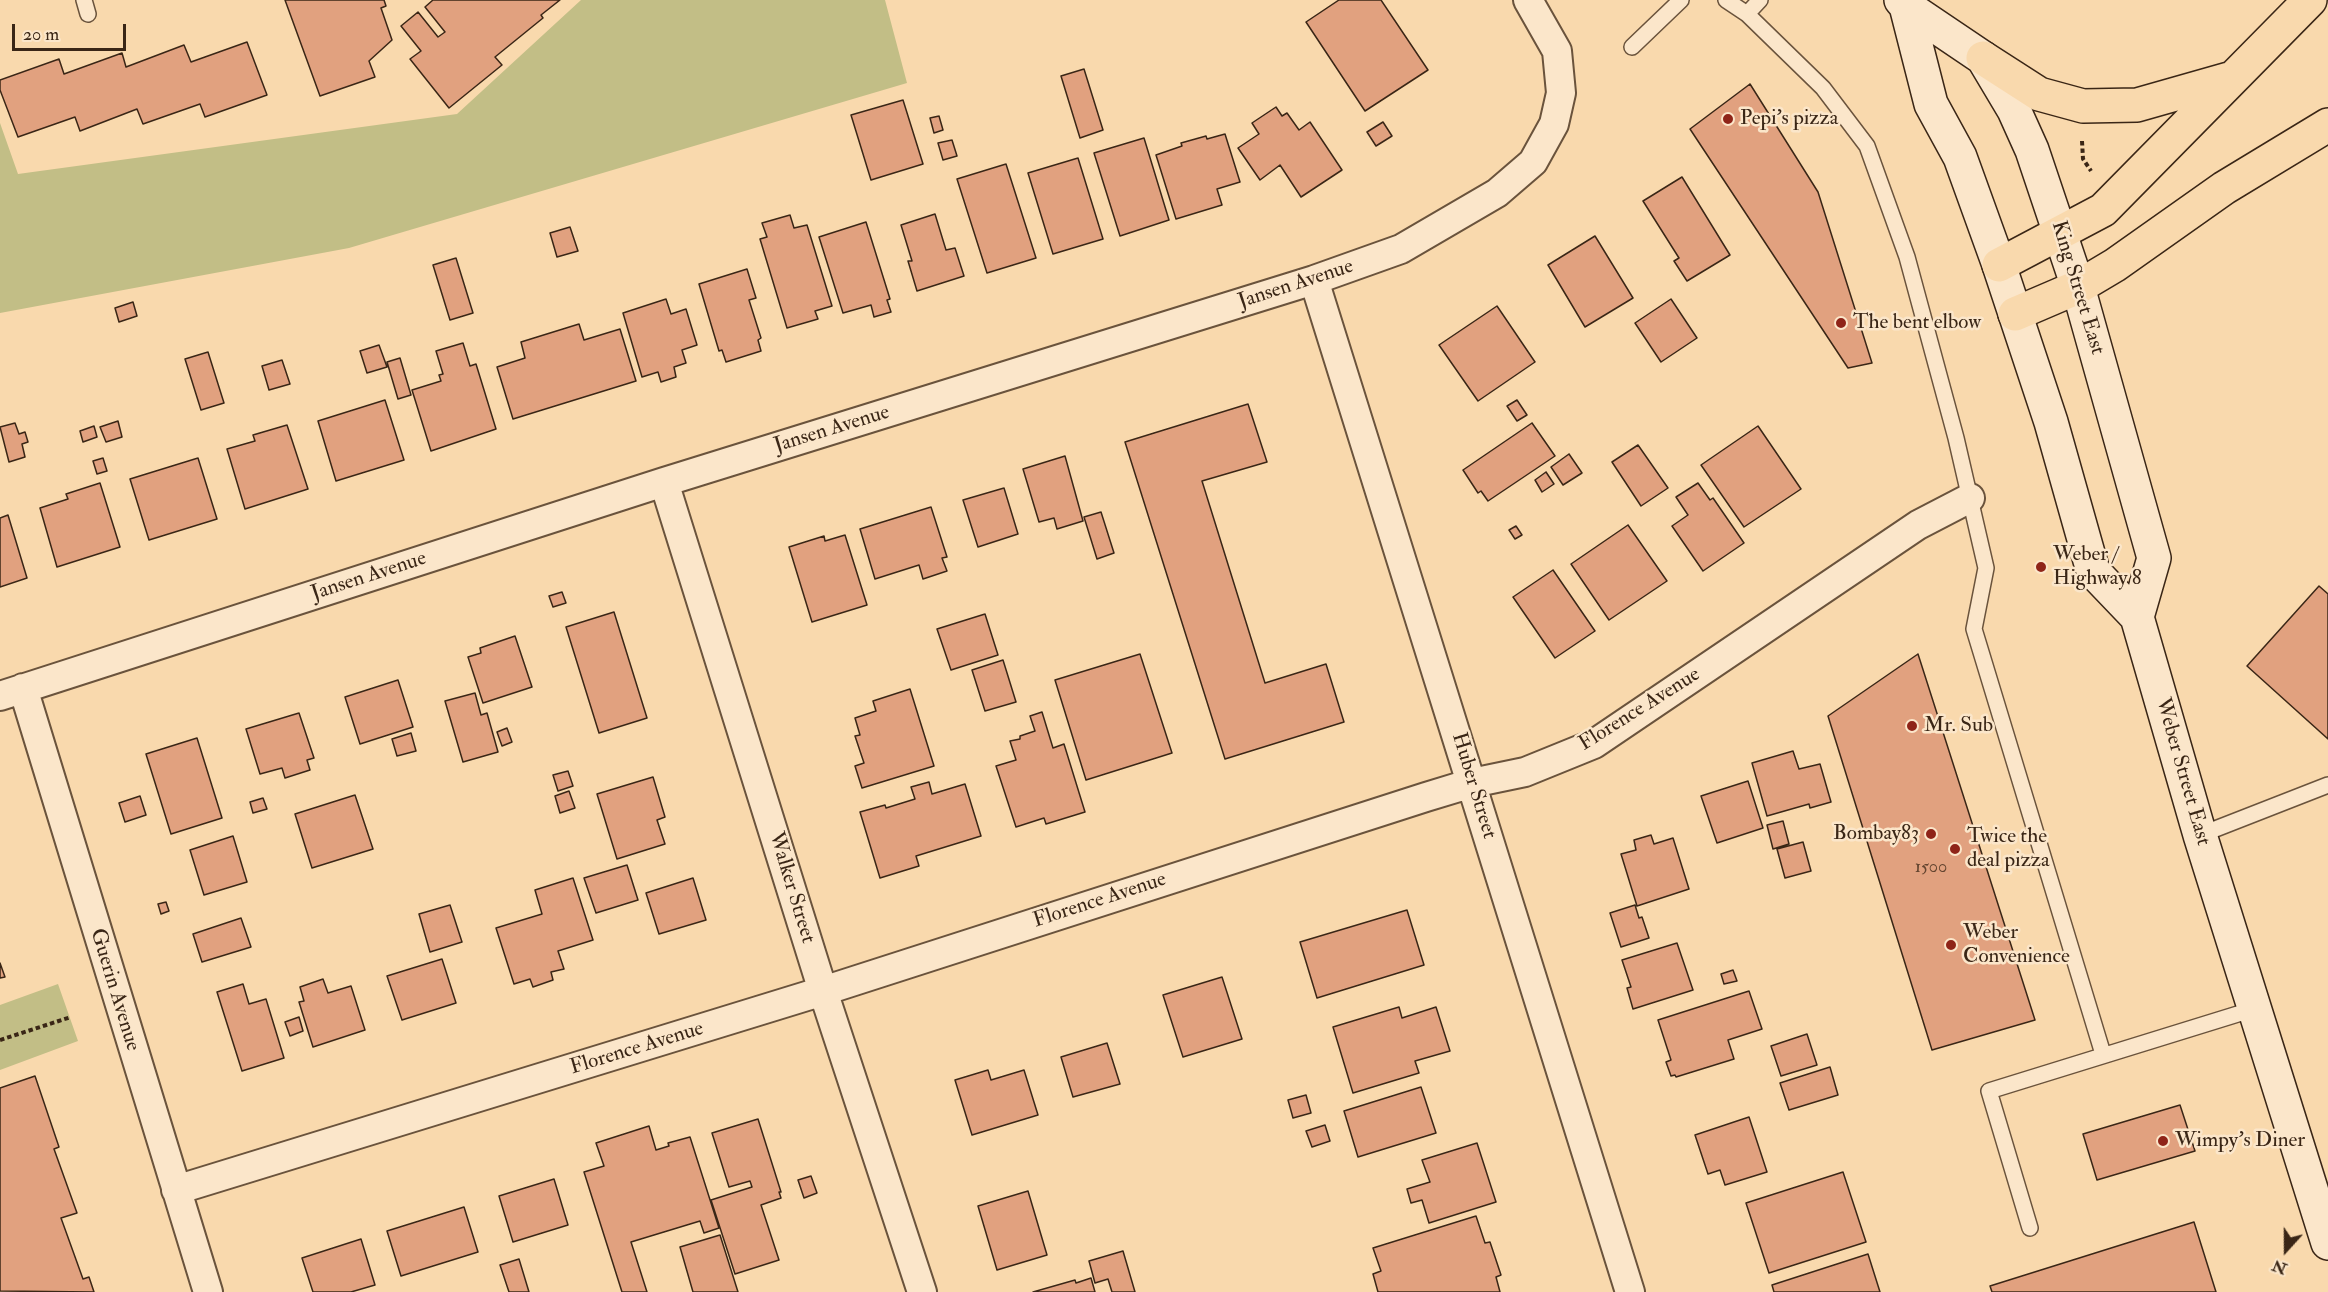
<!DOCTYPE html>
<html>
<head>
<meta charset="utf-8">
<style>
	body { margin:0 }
	#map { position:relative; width:2328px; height:1292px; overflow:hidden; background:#f9d9ad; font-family:"IM FELL Double Pica",serif }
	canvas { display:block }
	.north { position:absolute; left:2256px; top:1220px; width:60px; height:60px; -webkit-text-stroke:4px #fbe6ca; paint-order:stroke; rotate:201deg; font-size:16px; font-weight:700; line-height:24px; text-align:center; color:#3a2616 }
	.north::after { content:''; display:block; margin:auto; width:21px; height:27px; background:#3a2616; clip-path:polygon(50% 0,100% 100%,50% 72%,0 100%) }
	.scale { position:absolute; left:12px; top:24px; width:114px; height:27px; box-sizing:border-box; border:3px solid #3a2616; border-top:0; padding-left:8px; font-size:18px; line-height:21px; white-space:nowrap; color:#3a2616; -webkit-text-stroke:4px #fbe6ca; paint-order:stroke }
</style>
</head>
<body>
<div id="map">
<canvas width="2328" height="1292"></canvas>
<div class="north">N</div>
<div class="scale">20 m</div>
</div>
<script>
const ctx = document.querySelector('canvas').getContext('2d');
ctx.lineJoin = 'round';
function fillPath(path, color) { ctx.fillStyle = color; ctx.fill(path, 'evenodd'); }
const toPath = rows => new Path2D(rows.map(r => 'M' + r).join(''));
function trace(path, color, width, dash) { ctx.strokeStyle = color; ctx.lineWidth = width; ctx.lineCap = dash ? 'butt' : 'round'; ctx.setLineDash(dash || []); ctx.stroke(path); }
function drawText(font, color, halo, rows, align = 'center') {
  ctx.font = font + ' "IM FELL Double Pica",serif'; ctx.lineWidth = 5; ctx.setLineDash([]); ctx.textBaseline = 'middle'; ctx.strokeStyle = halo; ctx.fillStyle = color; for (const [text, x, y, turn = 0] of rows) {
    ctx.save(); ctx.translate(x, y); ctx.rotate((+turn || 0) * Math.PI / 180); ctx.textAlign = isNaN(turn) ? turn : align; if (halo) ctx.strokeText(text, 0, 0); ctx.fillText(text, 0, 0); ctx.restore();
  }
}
fillPath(toPath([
	[581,0,885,0,907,83,349,248,0,313,0,123,18,174,457,114],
	[58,984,78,1041,0,1070,0,1005]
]), '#c2be86');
const building = toPath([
	[285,0,384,0,386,6,381,8,392,40,369,61,375,77,320,96,285,0],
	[433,0,560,0,541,15,543,18,495,57,502,65,449,108,410,59,421,51,401,26,418,12,438,37,445,32,425,7,433,0],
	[1339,0,1381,0,1428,70,1365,111,1306,22,1339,0],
	[247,42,267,95,205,117,200,104,143,124,137,109,80,131,75,117,18,137,0,90,0,80,59,59,64,74,122,53,126,67,184,45,191,62,247,42],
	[1084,69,1103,130,1080,138,1061,76,1084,69],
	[1750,84,1818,192,1872,363,1848,368,1690,129,1750,84],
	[903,100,923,164,871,180,851,115,903,100],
	[1276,107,1282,116,1287,113,1299,130,1310,122,1342,170,1301,197,1280,165,1260,180,1238,148,1259,134,1252,123,1276,107],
	[939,116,943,130,934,133,930,118,939,116],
	[1383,122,1392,136,1376,146,1367,132,1383,122],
	[1225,134,1240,182,1217,189,1222,205,1176,219,1156,155,1182,146,1181,143,1206,136,1207,139,1225,134],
	[1144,138,1169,220,1120,236,1094,153,1144,138],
	[952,140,957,156,943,160,938,143,952,140],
	[1078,158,1103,239,1053,254,1028,173,1078,158],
	[1006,164,1036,258,987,273,957,179,1006,164],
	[1682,177,1730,255,1687,281,1674,261,1679,258,1643,201,1682,177],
	[935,214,946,250,955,248,964,276,917,291,908,261,912,261,901,225,935,214],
	[790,215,794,228,807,225,832,306,815,311,818,319,787,328,760,239,767,237,762,223,790,215],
	[866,222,890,299,887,300,891,312,874,317,871,305,843,313,819,237,866,222],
	[570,227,578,251,557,257,550,233,570,227],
	[1595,236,1633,298,1585,327,1548,265,1595,236],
	[456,258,473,313,450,320,433,265,456,258],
	[747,269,756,298,749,300,761,338,758,340,761,351,726,362,722,350,719,351,699,284,747,269],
	[666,299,671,314,686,309,697,345,682,350,686,363,674,367,676,377,661,382,658,372,642,377,623,313,666,299],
	[1671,299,1697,338,1661,362,1635,323,1671,299],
	[133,302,137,316,119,322,115,308,133,302],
	[1497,306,1535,362,1478,401,1439,345,1497,306],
	[579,324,584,340,620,329,636,381,513,419,497,367,525,358,521,342,579,324],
	[463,343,470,366,476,364,496,429,431,451,412,390,441,381,439,375,443,374,436,351,463,343],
	[379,345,387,367,367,373,360,351,379,345],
	[208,352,224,403,201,410,185,359,208,352],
	[400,358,411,395,398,399,387,362,400,358],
	[282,360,290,384,269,390,262,366,282,360],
	[385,400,404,460,336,481,318,421,385,400],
	[1517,400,1527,415,1517,421,1507,406,1517,400],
	[1248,404,1267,462,1202,481,1265,683,1326,664,1344,722,1225,759,1125,442,1248,404],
	[118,421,122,437,106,442,100,427,118,421],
	[15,423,19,434,25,432,28,442,22,444,25,457,9,462,0,427,15,423],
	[1532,423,1555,456,1488,501,1481,491,1478,493,1463,470,1532,423],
	[287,425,308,489,245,509,227,449,255,441,253,435,287,425],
	[94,426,97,437,83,442,80,431,94,426],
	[1758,426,1801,489,1744,527,1701,465,1758,426],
	[1638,445,1668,488,1641,506,1612,462,1638,445],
	[1569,454,1582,473,1563,485,1551,467,1569,454],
	[1065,456,1083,521,1057,529,1054,518,1039,522,1023,469,1065,456],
	[103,458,107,471,97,474,93,461,103,458],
	[198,458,217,519,149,540,130,479,198,458],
	[1546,472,1554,484,1542,492,1535,480,1546,472],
	[100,483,120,547,57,567,40,508,68,499,66,494,100,483],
	[1698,483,1710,500,1713,498,1744,543,1703,571,1672,526,1688,515,1676,497,1698,483],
	[1004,488,1018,534,978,547,963,500,1004,488],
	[931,507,947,557,942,558,947,571,923,579,919,565,875,579,860,529,931,507],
	[1101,512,1114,553,1097,559,1084,517,1101,512],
	[8,515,27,578,0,587,0,518,8,515],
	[1628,525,1667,581,1609,620,1571,564,1628,525],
	[1516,526,1522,535,1515,539,1509,530,1516,526],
	[845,535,867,605,812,622,789,547,824,536,825,541,845,535],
	[1553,570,1595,631,1555,658,1513,597,1553,570],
	[2319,586,2328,594,2328,739,2247,666,2319,586],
	[562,592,566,603,553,607,549,596,562,592],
	[614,612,647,718,599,733,566,627,614,612],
	[985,614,998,655,951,670,937,629,985,614],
	[515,636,532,687,483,703,468,657,481,653,480,648,515,636],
	[1140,654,1172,753,1086,780,1055,680,1140,654],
	[1918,654,2035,1020,1932,1050,1828,716,1918,654],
	[1003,660,1016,702,985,711,972,670,1003,660],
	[398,680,413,727,360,744,345,697,398,680],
	[910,689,934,766,862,788,855,766,864,763,855,736,860,735,855,718,876,711,873,701,910,689],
	[475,693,481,715,487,713,498,752,463,762,445,701,475,693],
	[1042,712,1053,748,1064,744,1085,812,1046,824,1044,818,1016,827,996,766,1016,760,1010,741,1020,739,1020,736,1035,731,1030,716,1042,712],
	[299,713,314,758,307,760,310,770,285,778,282,768,260,774,246,729,299,713],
	[507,728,512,742,502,746,497,732,507,728],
	[411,733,416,751,397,756,392,739,411,733],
	[197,738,222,818,171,834,146,754,197,738],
	[1793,751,1799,769,1820,764,1831,802,1810,808,1809,804,1767,816,1752,763,1793,751],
	[568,771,573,786,558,791,553,775,568,771],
	[653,777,665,817,657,820,665,844,617,859,597,794,653,777],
	[1748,781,1763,828,1717,843,1701,796,1748,781],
	[929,782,932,794,965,784,981,836,916,856,919,866,880,878,860,812,885,805,886,808,915,799,911,787,929,782],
	[569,791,575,808,560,813,555,796,569,791],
	[355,795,373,849,312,868,295,814,355,795],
	[140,796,146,815,125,822,119,803,140,796],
	[263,798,267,809,253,813,250,802,263,798],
	[1783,821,1789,844,1773,849,1767,825,1783,821],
	[1651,835,1654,844,1673,838,1689,889,1637,906,1621,854,1636,850,1634,840,1651,835],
	[233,836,247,882,204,895,190,850,233,836],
	[1803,842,1811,871,1785,878,1777,849,1803,842],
	[627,865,638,900,596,913,584,878,627,865],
	[573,878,593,940,558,951,564,969,551,972,553,980,533,987,530,979,514,984,496,928,542,914,535,890,573,878],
	[693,878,706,920,659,934,646,893,693,878],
	[166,902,169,911,161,914,158,904,166,902],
	[450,905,462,942,430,952,419,914,450,905],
	[1635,905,1639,918,1642,917,1649,938,1621,947,1610,913,1635,905],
	[1407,910,1424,965,1317,998,1300,942,1407,910],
	[241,918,251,947,202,962,193,934,241,918],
	[1677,943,1693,990,1633,1009,1627,988,1631,987,1622,960,1677,943],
	[442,959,456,1003,402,1020,387,976,442,959],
	[0,963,5,977,0,978,0,963],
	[1733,970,1737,981,1724,984,1721,974,1733,970],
	[1222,977,1242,1039,1183,1057,1163,995,1222,977],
	[323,979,328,993,351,986,365,1030,313,1047,299,1002,304,1001,300,987,323,979],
	[243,984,249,1004,266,999,284,1058,242,1071,217,992,243,984],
	[1749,991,1762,1029,1728,1040,1734,1059,1676,1077,1675,1075,1671,1076,1666,1062,1671,1060,1658,1020,1749,991],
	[1399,1007,1402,1018,1436,1007,1450,1051,1415,1061,1419,1073,1353,1093,1333,1027,1399,1007],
	[299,1017,303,1031,290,1036,285,1022,299,1017],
	[1807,1034,1817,1065,1781,1076,1771,1046,1807,1034],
	[1107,1043,1120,1084,1073,1097,1061,1057,1107,1043],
	[1830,1067,1838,1095,1789,1110,1780,1083,1830,1067],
	[988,1070,991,1080,1024,1070,1038,1115,972,1135,955,1080,988,1070],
	[35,1076,59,1147,54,1149,77,1213,61,1218,83,1279,89,1277,94,1292,0,1291,0,1088,35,1076],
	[1421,1087,1436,1133,1358,1157,1344,1111,1421,1087],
	[1306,1095,1311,1113,1293,1118,1288,1100,1306,1095],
	[2180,1105,2195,1151,2097,1180,2083,1134,2180,1105],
	[1749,1117,1767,1172,1725,1185,1720,1170,1708,1174,1695,1135,1749,1117],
	[758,1119,781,1192,779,1192,781,1198,761,1205,779,1260,735,1274,711,1200,752,1187,750,1181,729,1187,712,1133,758,1119],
	[1325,1125,1330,1141,1312,1147,1306,1131,1325,1125],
	[649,1126,656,1150,669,1146,668,1143,690,1137,719,1228,704,1233,700,1221,631,1242,647,1292,622,1292,584,1172,604,1166,596,1143,649,1126],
	[1477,1143,1496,1202,1429,1223,1422,1200,1411,1203,1407,1189,1430,1182,1422,1160,1477,1143],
	[1843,1172,1866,1242,1769,1273,1746,1203,1843,1172],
	[811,1176,817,1193,804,1198,798,1180,811,1176],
	[554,1179,568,1225,513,1242,499,1196,554,1179],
	[1028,1191,1047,1255,997,1270,978,1206,1028,1191],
	[464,1207,478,1252,401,1276,387,1231,464,1207],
	[1476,1216,1485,1243,1490,1242,1501,1275,1496,1277,1500,1292,1378,1292,1373,1274,1381,1271,1373,1248,1476,1216],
	[2194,1222,2216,1292,1992,1292,1990,1286,2194,1222],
	[720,1235,738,1292,693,1292,680,1247,720,1235],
	[361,1239,375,1285,351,1292,313,1292,302,1258,361,1239],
	[1123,1251,1135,1292,1112,1292,1108,1279,1095,1283,1089,1261,1123,1251],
	[1868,1254,1880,1292,1774,1292,1772,1285,1868,1254],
	[519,1259,529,1292,509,1292,500,1265,519,1259],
	[1091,1278,1095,1292,1033,1292,1075,1280,1076,1283,1091,1278]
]);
fillPath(building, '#e1a17f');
trace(building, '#3a2616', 1.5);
const service = toPath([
	[84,0,88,14],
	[1726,0,1747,14,1823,88,1867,146,1907,257,1956,438,1986,568,1974,629,2103,1054],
	[1747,14,1760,0],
	[1632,47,1681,0],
	[2200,835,2328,785],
	[2030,1228,1989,1091,2254,1009]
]);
const minor = toPath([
	[1314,280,1630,1292],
	[664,482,823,991,922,1292],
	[23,688,208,1292],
	[0,696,664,482,1314,280,1401,249,1497,193,1533,162,1554,124,1561,93,1557,51,1528,0],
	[176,1190,823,991,1426,797,1472,783,1525,772,1594,744,1918,525,1970,498]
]);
const secondary = toPath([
	[1901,0,1906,6,1983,58,2014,110,2032,150,2078,287,2154,558,2137,617],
	[1906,6,1931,104,1960,157,1999,265,2051,422,2093,571,2137,617,2200,835,2328,1243]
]);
const motorway = toPath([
	[1983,58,2039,94,2083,106,2137,105,2232,78],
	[1999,265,2103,210,2310,0],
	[2015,314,2078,287,2115,265,2224,188,2328,125]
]);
trace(service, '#6a533c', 18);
trace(minor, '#6a533c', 32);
trace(secondary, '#3a2616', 36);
trace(motorway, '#3a2616', 36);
trace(toPath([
	[2082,141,2083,159,2091,171],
	[0,1040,71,1017]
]), '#3a2616', 4, [4.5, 3]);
trace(service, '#fbe6ca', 15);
trace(minor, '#fbe6ca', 28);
trace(secondary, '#fbe6ca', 33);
trace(motorway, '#f9d9ad', 33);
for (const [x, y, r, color] of [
	[1728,119,6,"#8f2418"],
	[1841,323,6,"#8f2418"],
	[2041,567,6,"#8f2418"],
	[1912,726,6,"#8f2418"],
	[1931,834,6,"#8f2418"],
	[1955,849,6,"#8f2418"],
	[1951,945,6,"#8f2418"],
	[2163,1141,6,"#8f2418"]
]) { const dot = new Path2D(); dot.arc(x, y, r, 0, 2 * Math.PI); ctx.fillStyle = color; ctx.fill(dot); trace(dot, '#fbe6ca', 2); }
drawText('18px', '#644530', null, [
	["1500",1931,868]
]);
drawText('21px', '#3a2616', '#fbe6ca', [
	["Pepi's pizza",1740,119],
	["The bent elbow",1853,323],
	["Weber /",2053,555],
	["Highway 8",2053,579],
	["Mr. Sub",1924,726],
	["Bombay83",1919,834,"right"],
	["Twice the",1967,837],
	["deal pizza",1967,861],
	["Weber",1963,933],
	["Convenience",1963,957],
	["Wimpy's Diner",2175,1141]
], 'left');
drawText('21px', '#3a2616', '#fbe6ca', [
	["Jansen Avenue",1296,285,-18],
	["King Street East",2077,288,73],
	["Jansen Avenue",832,430,-17],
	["Jansen Avenue",369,577,-18],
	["Florence Avenue",1640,710,-32],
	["Weber Street East",2182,772,74],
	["Huber Street",1473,786,73],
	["Walker Street",791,888,73],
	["Florence Avenue",1100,901,-18],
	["Guerin Avenue",114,990,73],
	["Florence Avenue",637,1049,-17]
]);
</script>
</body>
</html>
